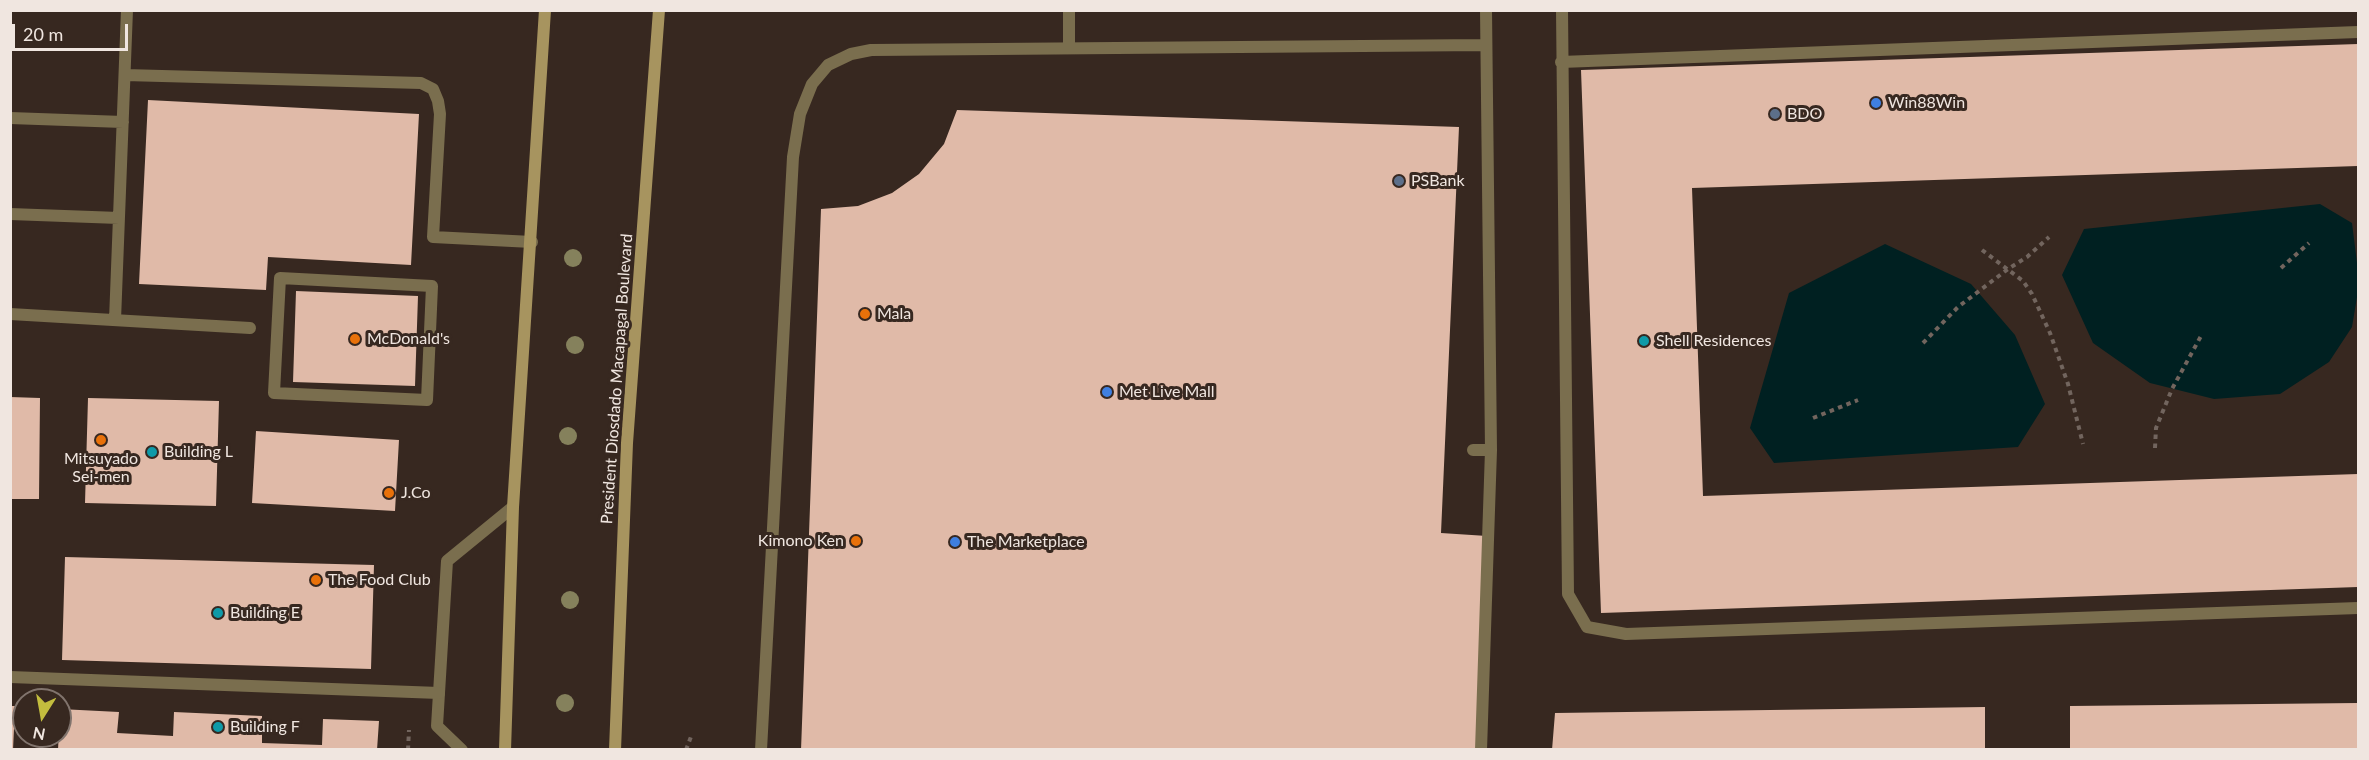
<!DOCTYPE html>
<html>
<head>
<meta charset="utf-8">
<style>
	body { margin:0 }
	#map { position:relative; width:2369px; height:760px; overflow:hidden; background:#372820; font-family:Lato,sans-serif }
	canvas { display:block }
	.frame { position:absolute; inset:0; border:12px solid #f0e6e0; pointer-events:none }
	.north { position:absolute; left:12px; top:688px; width:60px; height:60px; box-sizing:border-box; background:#372820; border:2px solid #81746d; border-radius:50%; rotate:191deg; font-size:16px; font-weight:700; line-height:24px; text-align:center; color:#f0e6e0 }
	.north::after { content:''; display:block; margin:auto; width:21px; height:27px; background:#c3bd3e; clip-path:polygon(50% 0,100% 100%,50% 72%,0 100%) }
	.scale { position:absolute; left:12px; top:24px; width:116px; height:27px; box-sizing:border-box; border:3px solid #f0e6e0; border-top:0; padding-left:8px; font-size:18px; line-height:21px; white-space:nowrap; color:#f0e6e0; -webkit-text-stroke:4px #372820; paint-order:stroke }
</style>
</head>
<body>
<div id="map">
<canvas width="2369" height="760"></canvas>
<div class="frame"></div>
<div class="north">N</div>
<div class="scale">20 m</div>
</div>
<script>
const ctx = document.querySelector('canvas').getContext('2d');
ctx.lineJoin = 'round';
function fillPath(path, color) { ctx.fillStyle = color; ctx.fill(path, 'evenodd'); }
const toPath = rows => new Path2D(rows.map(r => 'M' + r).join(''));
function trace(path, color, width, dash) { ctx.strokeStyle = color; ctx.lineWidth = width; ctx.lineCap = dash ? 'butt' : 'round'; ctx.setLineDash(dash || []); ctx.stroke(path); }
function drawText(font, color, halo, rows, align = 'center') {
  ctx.font = font + ' Lato,sans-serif'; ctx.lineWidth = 6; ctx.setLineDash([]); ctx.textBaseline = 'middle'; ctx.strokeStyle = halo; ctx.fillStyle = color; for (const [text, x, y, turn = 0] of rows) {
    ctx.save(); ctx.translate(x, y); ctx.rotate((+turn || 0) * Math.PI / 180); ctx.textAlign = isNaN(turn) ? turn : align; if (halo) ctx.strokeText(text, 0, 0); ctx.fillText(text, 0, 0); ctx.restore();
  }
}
fillPath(toPath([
	[2320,204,2352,223,2358,271,2358,291,2352,327,2329,362,2280,394,2214,399,2150,383,2093,343,2062,275,2084,229],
	[1885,244,1971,284,2015,335,2045,404,2018,447,1774,463,1750,428,1789,293]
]), '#002021');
fillPath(toPath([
	[2358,44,2358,166,1692,188,1703,496,2358,474,2358,587,1601,613,1581,70],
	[148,100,419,114,411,265,268,257,266,290,139,284],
	[957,110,1459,127,1441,533,1487,536,1476,750,801,750,821,209,858,206,892,193,919,174,944,144],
	[296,291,418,296,415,386,293,382],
	[10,397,40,398,39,499,10,499],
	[88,398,219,401,216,506,85,503],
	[256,431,399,440,395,511,252,503],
	[65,557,374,565,371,669,62,660],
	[2358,703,2358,750,2070,750,2070,706],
	[10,706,15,706,13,750,10,750],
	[1985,707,1985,750,1552,750,1555,713],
	[60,709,119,712,117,733,173,736,174,712,262,716,262,743,322,745,323,719,379,721,377,750,58,750]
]), '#e0baa8');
trace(toPath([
	[1982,250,2023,281,2032,294,2050,333,2068,384,2083,444],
	[2281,268,2309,243],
	[1923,343,1958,307,2008,269,2027,257,2049,237],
	[1813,418,1858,400],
	[2155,448,2156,428,2172,389,2201,336],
	[408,750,409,730],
	[686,750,692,734]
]), '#72655e', 4, [4.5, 4.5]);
trace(toPath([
	[1069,10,1069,48],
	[1562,10,1568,594,1587,627,1626,634,2358,608],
	[1561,62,2358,32],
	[125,75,421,83,433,89,438,101,440,114,433,237,532,242],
	[10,118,123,122],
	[10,214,119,218],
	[280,278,432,286,427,400,274,393,280,278],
	[10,314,250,328],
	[115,320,127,10],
	[1473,450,1491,450,1486,10],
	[462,750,437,726,447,561,513,507],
	[761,750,793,157,800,114,812,84,828,65,851,54,871,50,1485,45],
	[1481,750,1491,450]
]), '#7a6e4e', 12);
trace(toPath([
	[10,677,439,693]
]), '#7a6e4e', 12);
trace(toPath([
	[505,750,513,507,545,10],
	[615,750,627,443,659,10]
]), '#a7945f', 12);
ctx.fillStyle = '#85815c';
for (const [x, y] of [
	[573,258],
	[575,345],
	[568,436],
	[570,600],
	[565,703]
]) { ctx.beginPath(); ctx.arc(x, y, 9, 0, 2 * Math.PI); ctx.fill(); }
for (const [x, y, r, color] of [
	[1876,103,6,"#3f7fe0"],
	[1775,114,6,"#5c6f8a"],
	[1399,181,6,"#5c6f8a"],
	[865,314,6,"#e8710a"],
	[355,339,6,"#e8710a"],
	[1644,341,6,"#0f9aa8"],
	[1107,392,6,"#3f7fe0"],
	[101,440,6,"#e8710a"],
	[152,452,6,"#0f9aa8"],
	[389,493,6,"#e8710a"],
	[856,541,6,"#e8710a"],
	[955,542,6,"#3f7fe0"],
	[316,580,6,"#e8710a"],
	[218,613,6,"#0f9aa8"],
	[218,727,6,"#0f9aa8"]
]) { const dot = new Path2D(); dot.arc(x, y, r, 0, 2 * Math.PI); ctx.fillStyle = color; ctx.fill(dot); trace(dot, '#372820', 2); }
drawText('16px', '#f0e6e0', '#372820', [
	["Win88Win",1888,103],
	["BDO",1787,114],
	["PSBank",1411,181],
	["Mala",877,314],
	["McDonald's",367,339],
	["Shell Residences",1656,341],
	["Met Live Mall",1119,392],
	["Building L",164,452],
	["Mitsuyado",101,459,"center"],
	["Sei-men",101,477,"center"],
	["J.Co",401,493],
	["Kimono Ken",844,541,"right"],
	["The Marketplace",967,542],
	["The Food Club",328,580],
	["Building E",230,613],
	["Building F",230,727]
], 'left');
drawText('16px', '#f0e6e0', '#372820', [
	["President Diosdado Macapagal Boulevard",617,379,-86]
]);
</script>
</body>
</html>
